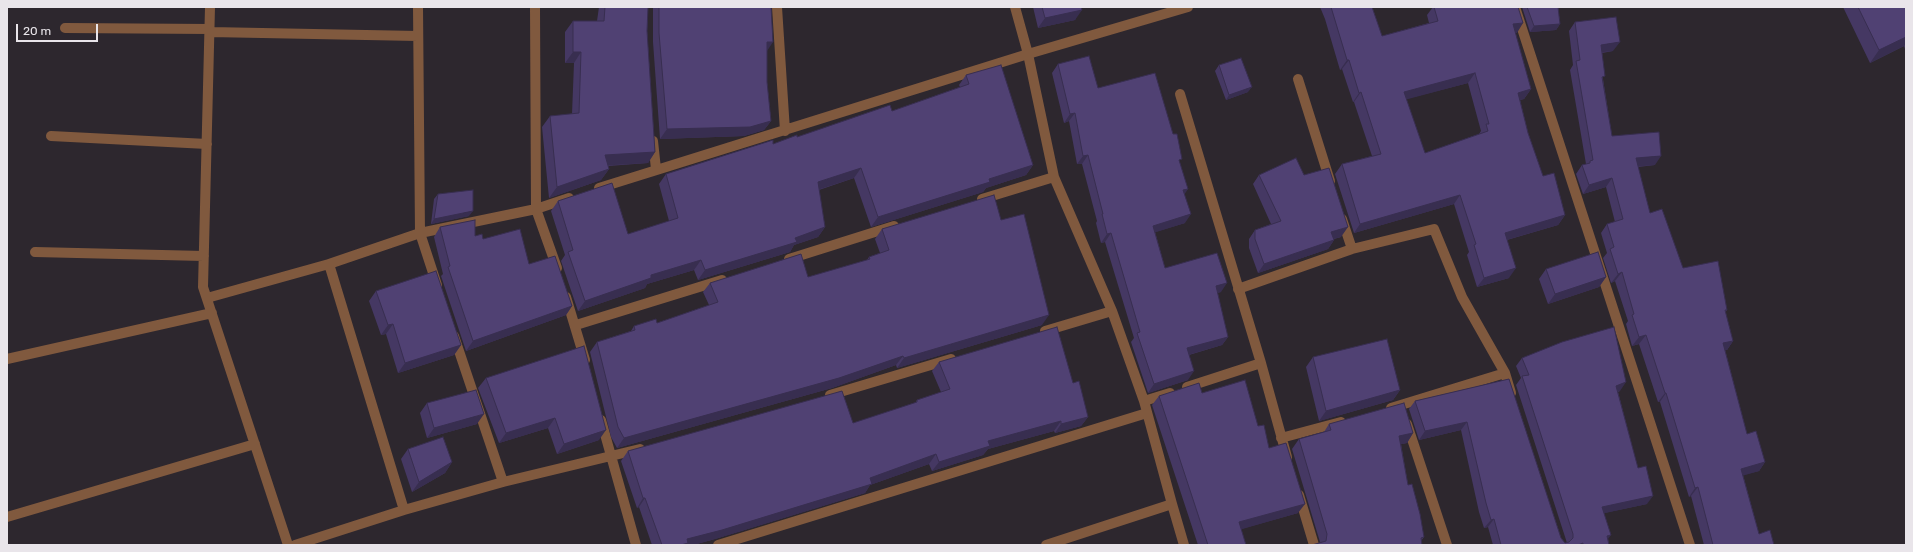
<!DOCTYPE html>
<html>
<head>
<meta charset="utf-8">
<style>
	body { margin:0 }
	#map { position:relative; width:1913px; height:552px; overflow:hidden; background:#2d272e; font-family:Rubik,sans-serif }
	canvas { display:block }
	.frame { position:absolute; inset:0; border:8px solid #e9e5ea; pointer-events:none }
	.scale { position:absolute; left:16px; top:24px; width:82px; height:18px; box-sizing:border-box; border:2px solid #e9e5ea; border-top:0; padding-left:5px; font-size:12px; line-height:14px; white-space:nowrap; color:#e9e5ea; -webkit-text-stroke:3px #2d272e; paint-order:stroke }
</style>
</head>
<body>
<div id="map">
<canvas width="1913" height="552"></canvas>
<div class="frame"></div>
<div class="scale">20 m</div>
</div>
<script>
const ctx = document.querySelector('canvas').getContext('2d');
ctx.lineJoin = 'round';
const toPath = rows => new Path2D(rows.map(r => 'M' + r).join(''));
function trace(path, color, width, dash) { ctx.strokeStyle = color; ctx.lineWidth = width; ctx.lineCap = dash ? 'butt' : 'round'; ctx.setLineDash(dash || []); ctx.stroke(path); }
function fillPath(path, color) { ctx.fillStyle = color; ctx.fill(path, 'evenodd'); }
trace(toPath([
	[210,7,203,287,288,545],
	[418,7,420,233,437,285],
	[535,7,536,209,557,268],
	[777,7,785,131],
	[1515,7,1690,545],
	[65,28,210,29],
	[210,32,418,36],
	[1298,79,1330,181],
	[1180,94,1261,363,1287,457],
	[51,136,207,144],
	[653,141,656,169],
	[599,188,1028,54,1015,7],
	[982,199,1054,177],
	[1342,219,1352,249],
	[35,252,204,256],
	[789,259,894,226],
	[329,264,420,233,536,209,569,198],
	[1238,289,1352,249,1434,229,1462,297,1505,373,1511,393],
	[566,297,585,360],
	[207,298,329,264,404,510],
	[576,325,722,280],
	[1045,331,1112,311],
	[454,336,503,482],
	[7,359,212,313],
	[1187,387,1261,363],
	[830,395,951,359],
	[1144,401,1170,393],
	[1391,408,1505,373],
	[601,420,636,545],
	[1407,424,1447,545],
	[1281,438,1341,422],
	[1299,495,1314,545],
	[7,517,255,444],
	[295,545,404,510,503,482,640,449],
	[718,545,1147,413],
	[1046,545,1172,504],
	[1184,545,1172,504,1144,401,1112,311,1054,177,1028,54,1188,7]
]), '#80593e', 10);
fillPath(toPath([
	[599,7,648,7,647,31,655,152,648,163,608,166,609,169,601,180,549,198,542,127,550,116,572,114,574,63,565,63,565,32,573,21,597,21],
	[653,7,771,7,767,50,767,82,771,121,764,130,744,136,660,139,653,42],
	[1033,7,1081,7,1075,20,1038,28],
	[1320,7,1372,7,1382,36,1429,23,1427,15,1433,7,1518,7,1517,33,1515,33,1531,89,1524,99,1520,100,1528,133,1543,176,1565,215,1558,225,1507,240,1509,278,1477,287,1467,255,1469,252,1454,204,1354,233,1335,174,1342,164,1372,156,1354,102,1353,102,1342,69,1340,70,1325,19],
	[1468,83,1481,131,1479,134,1425,153,1406,99],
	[1522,7,1558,7,1560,24,1556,30,1530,32],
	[1843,7,1906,7,1906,48,1905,49,1904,46,1870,63],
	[1575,22,1613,51,1602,53,1603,79,1612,136,1655,165,1638,167,1650,213,1683,268,1727,310,1725,313,1733,341,1727,350,1725,350,1747,434,1765,462,1759,471,1743,475,1759,534,1774,545,1704,545,1691,496,1689,497,1660,402,1658,402,1639,344,1632,346,1626,324,1628,321,1615,281,1611,283,1603,258,1607,253,1601,233,1607,224,1615,222,1606,187,1583,194,1576,174,1582,165,1586,164,1570,70,1573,65,1569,31],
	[1058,64,1098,88,1180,163,1185,194,1185,223,1155,232,1165,268,1221,292,1217,293,1228,337,1222,345,1189,355,1188,380,1148,393,1131,342,1134,338,1105,242,1101,243,1096,223,1097,221,1082,164,1077,164,1069,121,1064,123,1052,73],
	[1219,65,1248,92,1226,100,1215,71],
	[966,75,1033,165,1026,175,986,188,983,192,871,227,854,178,819,190,825,227,818,237,794,245,790,252,698,280,694,270,647,284,645,288,578,311,561,261,565,255,551,211,558,201,628,234,669,221,659,184,666,174,797,137,892,111,960,87,959,85],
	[1259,175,1304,175,1341,237,1334,239,1334,240,1328,249,1258,273,1249,248,1249,239,1255,230,1271,224,1253,184],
	[438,194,469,216,431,224,434,199],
	[1001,220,1042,325,897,368,896,365,832,388,617,448,611,437,590,352,597,342,631,331,634,326,657,323,709,305,703,292,710,283,808,277,867,260,869,257,880,253,875,239,882,229],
	[440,227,475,236,483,239,529,264,572,306,566,315,466,351,441,276,443,274,434,237],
	[1546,269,1606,277,1599,287,1548,304,1539,279],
	[376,291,461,345,454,355,398,373,386,334,381,335,369,301],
	[1313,357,1400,390,1393,400,1319,421,1306,367],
	[1522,358,1620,391,1618,392,1647,504,1604,513,1609,545,1493,545,1488,527,1484,528,1479,512,1461,430,1419,440,1409,409,1415,401,1509,379,1561,538,1565,543,1567,543,1516,385,1521,378,1516,366],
	[939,362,1073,383,1088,417,1081,426,1055,433,1054,431,988,449,983,455,932,471,929,464,870,485,865,493,715,539,693,545,652,545,639,507,637,508,621,461,628,451,853,423,915,403,917,400,941,392,932,371],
	[486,378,599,440,557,454,548,428,499,443,478,388],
	[1202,393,1258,426,1269,448,1298,513,1241,529,1246,545,1198,545,1152,405,1159,396],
	[427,403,477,424,427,438,420,413],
	[1329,424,1413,433,1407,443,1401,444,1408,485,1424,537,1421,541,1320,542,1292,449,1299,439,1324,432],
	[408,449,452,462,445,473,412,492,401,459]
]), '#453863');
fillPath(toPath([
	[1082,10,1075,20,1038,28,1045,18],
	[1523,23,1517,33,1506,34,1513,24],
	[1560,24,1556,30,1530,32,1534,26],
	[1906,37,1906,44,1904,46,1870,63,1879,50],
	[767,42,773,42,767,51],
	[1620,42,1613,51,1594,53,1601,45],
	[573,52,581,52,574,63,565,63],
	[1347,60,1349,60,1342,69,1340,70],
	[1475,73,1468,83,1397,102,1404,92],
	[1252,87,1248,92,1226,100,1229,95],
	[1531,89,1524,99,1511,102,1518,93],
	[1361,92,1354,102,1353,102,1359,93],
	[1075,113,1069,121,1064,123,1070,114],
	[771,121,764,130,744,136,660,139,667,129],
	[655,152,648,163,597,166,605,155],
	[1088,155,1082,164,1077,164,1083,156],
	[1661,156,1655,165,1630,167,1636,158],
	[1033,165,1026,175,986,188,983,192,871,227,878,217,989,179],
	[861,168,854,178,811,192,818,182],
	[609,169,601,180,549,198,557,187],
	[1612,178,1606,187,1583,194,1589,185],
	[1188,189,1182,198,1183,190],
	[1460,195,1454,204,1354,233,1360,224],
	[473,211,469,216,431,224,434,219],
	[1191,214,1185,223,1147,235,1153,226],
	[1565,215,1558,225,1499,242,1505,233],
	[825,227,818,237,794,245,790,252,698,280,705,270],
	[1348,227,1341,237,1325,241,1331,232],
	[1111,233,1105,242,1101,243,1107,234],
	[1334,240,1328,249,1258,273,1264,264],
	[701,260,694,270,647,284,645,288,578,311,585,301,651,275],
	[1516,268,1509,278,1477,287,1484,278],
	[1622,272,1615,281,1611,283,1618,274],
	[1606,277,1599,287,1548,304,1555,294],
	[1227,283,1221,292,1210,295,1216,286],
	[572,306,566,315,466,351,473,341],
	[1049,315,1042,325,897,368,904,358],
	[393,324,386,334,381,335,388,325],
	[1646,335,1639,344,1632,346,1639,337],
	[1228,337,1222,345,1181,357,1187,348],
	[1733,341,1727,350,1717,352,1723,343],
	[461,345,454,355,398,373,405,363],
	[903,356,896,365,832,388,617,448,624,438],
	[1194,371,1188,380,1148,393,1154,384],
	[1626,382,1620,391,1610,394,1616,386],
	[1400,390,1393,400,1319,421,1326,411],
	[1665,393,1666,393,1660,402,1658,402],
	[484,414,477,424,427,438,434,428],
	[1088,417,1081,426,1055,433,1061,424],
	[555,418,548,428,499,443,506,433],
	[1061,421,1054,431,988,449,983,455,932,471,939,462,988,441],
	[1467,422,1461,430,1419,440,1425,431],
	[606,430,599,440,557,454,564,444],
	[1413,433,1407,443,1393,446,1399,436],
	[936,454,929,464,870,485,865,493,715,539,693,545,681,545,687,539,870,478],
	[452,462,445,473,412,492,419,482],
	[1765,462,1759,471,1735,478,1741,469],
	[1698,487,1691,496,1689,497,1695,488],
	[1653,496,1647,504,1596,515,1602,507],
	[643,498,645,498,639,507,637,508],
	[1305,504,1298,513,1232,532,1239,522],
	[1494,519,1488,527,1484,528,1491,520],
	[1611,535,1605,543,1607,536]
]), '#382e50');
const building = toPath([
	[605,7,648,7,647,31,655,152,605,155,609,169,557,187,550,116,579,113,581,52,573,52,573,21,604,21,605,7],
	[659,7,771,7,773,42,767,42,767,82,771,121,750,127,667,129,659,33,659,7],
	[1042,7,1081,7,1082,10,1045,18,1042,7],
	[1331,7,1372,7,1382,36,1438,21,1434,7,1518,7,1523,23,1513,24,1531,89,1518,93,1528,133,1543,176,1554,173,1565,215,1505,233,1516,268,1484,278,1474,245,1476,244,1460,195,1360,224,1342,164,1381,154,1361,92,1359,93,1349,60,1347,60,1331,7],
	[1475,73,1489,124,1486,124,1488,131,1425,153,1404,92,1475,73],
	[1527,7,1558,7,1560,24,1534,26,1527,7],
	[1858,7,1906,7,1906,37,1879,50,1858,7],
	[1616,17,1620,42,1601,45,1605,76,1602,77,1612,136,1659,132,1661,156,1636,158,1650,213,1662,209,1683,268,1718,261,1727,310,1725,310,1733,341,1723,343,1747,434,1756,431,1765,462,1741,469,1759,534,1770,530,1774,545,1713,545,1698,487,1695,488,1666,393,1665,393,1646,335,1639,337,1632,315,1634,314,1622,272,1618,274,1610,249,1614,247,1607,224,1623,219,1612,178,1589,185,1582,165,1590,163,1590,161,1593,160,1576,61,1580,60,1575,22,1616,17],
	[1089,56,1098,88,1155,73,1173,134,1177,134,1182,159,1179,160,1188,189,1183,190,1191,214,1153,226,1165,268,1217,253,1227,283,1216,286,1228,337,1187,348,1194,371,1154,384,1137,333,1140,332,1111,233,1107,234,1102,214,1103,214,1088,155,1083,156,1075,113,1070,114,1058,64,1089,56],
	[1241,58,1252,87,1229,95,1219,65,1241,58],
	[1001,65,1033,165,989,179,990,182,878,217,861,168,818,182,825,227,795,238,797,242,705,270,701,260,651,275,651,278,585,301,568,252,573,250,558,201,612,183,628,234,678,218,666,174,773,140,773,144,797,135,797,137,890,105,892,111,969,84,966,75,1001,65],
	[1296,158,1304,175,1329,168,1348,227,1331,232,1334,240,1264,264,1255,239,1255,230,1281,221,1259,175,1296,158],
	[473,190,473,211,434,219,438,194,473,190],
	[994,195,1001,220,1024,214,1049,315,904,358,903,356,839,378,624,438,618,427,597,342,635,330,634,326,656,319,657,323,718,302,710,283,801,254,808,277,870,259,869,257,889,250,882,229,994,195],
	[475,220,475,236,482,234,483,239,520,229,529,264,555,256,572,306,473,341,448,267,450,266,440,227,475,220],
	[1598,252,1606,277,1555,294,1546,269,1598,252],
	[436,271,461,345,405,363,393,324,388,325,376,291,436,271],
	[1057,327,1073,383,1079,381,1088,417,1061,424,1061,421,988,441,990,446,939,462,936,454,870,478,872,484,722,530,687,539,688,543,681,545,662,545,645,498,643,498,628,451,842,391,853,423,917,402,917,400,950,389,939,362,1057,327],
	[1614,327,1626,382,1616,386,1638,468,1646,466,1653,496,1602,507,1611,535,1607,536,1609,545,1583,545,1583,543,1578,545,1501,545,1494,519,1491,520,1486,503,1467,422,1425,431,1415,401,1509,379,1561,538,1565,543,1569,542,1573,538,1573,534,1522,376,1529,375,1522,358,1562,342,1614,327],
	[1387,339,1400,390,1326,411,1313,357,1387,339],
	[584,346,606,430,564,444,555,418,506,433,486,378,584,346],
	[1245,380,1258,426,1264,425,1269,448,1286,443,1305,504,1239,522,1246,545,1208,545,1159,396,1199,383,1202,393,1245,380],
	[476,390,484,414,434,428,427,403,476,390],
	[1404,403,1413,433,1399,436,1408,485,1412,484,1420,514,1424,537,1421,538,1422,545,1312,545,1326,541,1327,534,1299,439,1331,430,1329,424,1404,403],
	[443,437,452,462,419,482,408,449,443,437]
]);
fillPath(building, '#504173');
trace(building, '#382e50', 1);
</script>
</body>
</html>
